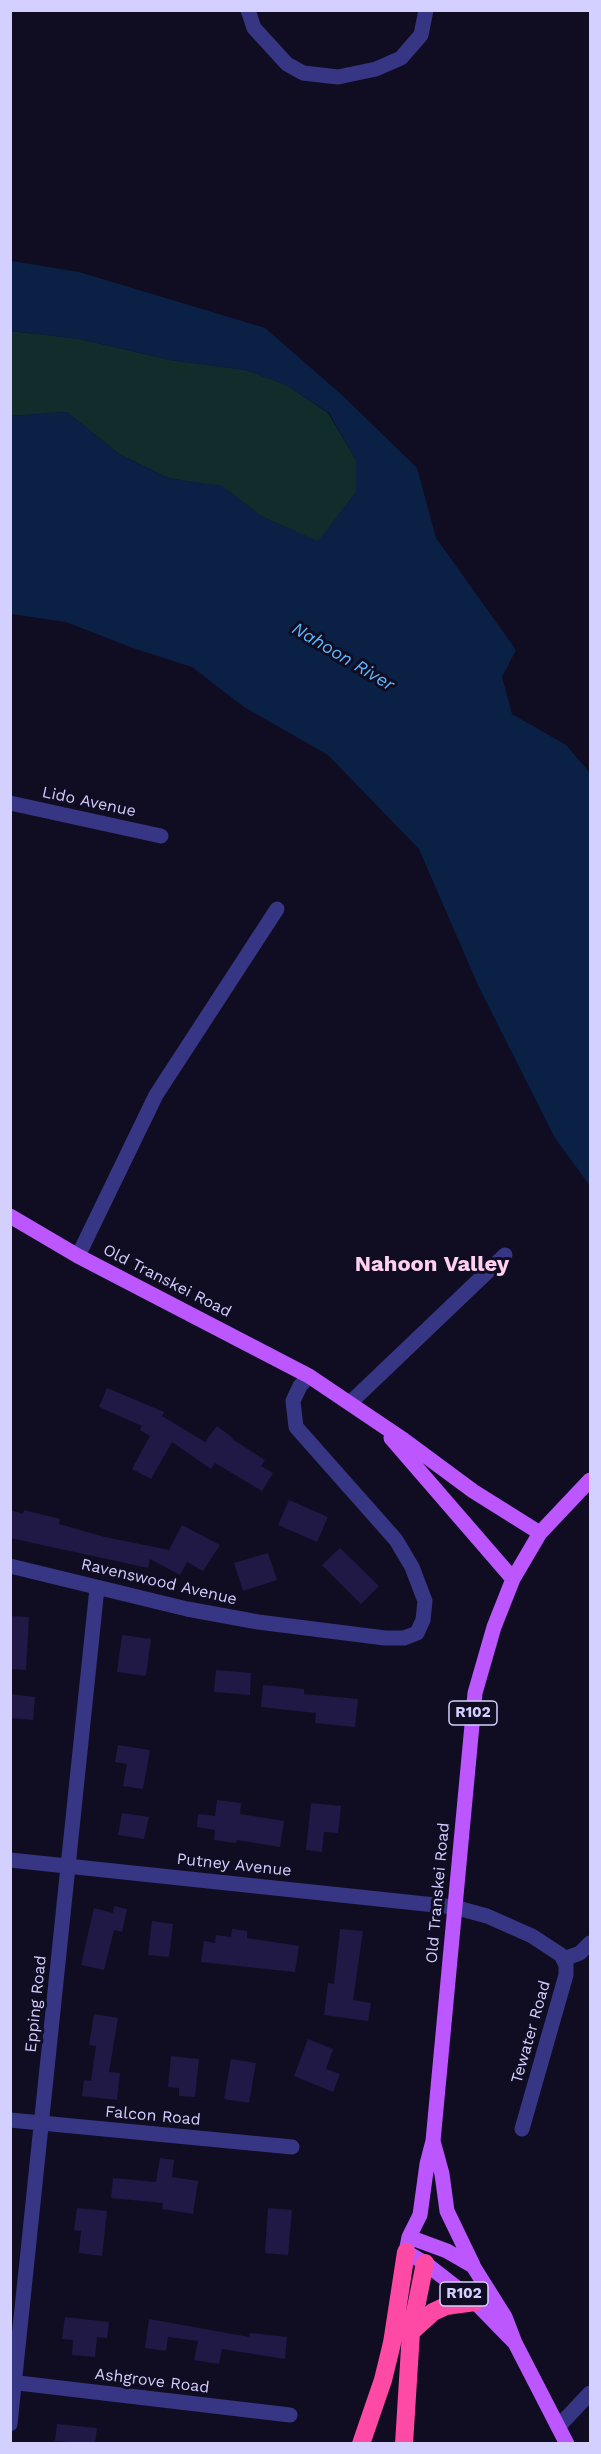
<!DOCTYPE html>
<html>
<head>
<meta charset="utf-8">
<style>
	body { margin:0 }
	#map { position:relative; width:601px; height:2454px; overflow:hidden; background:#100d23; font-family:"Work Sans",sans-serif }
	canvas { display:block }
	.frame { position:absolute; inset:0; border:12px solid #d3cfff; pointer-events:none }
</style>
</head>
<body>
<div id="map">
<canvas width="601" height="2454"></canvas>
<div class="frame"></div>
</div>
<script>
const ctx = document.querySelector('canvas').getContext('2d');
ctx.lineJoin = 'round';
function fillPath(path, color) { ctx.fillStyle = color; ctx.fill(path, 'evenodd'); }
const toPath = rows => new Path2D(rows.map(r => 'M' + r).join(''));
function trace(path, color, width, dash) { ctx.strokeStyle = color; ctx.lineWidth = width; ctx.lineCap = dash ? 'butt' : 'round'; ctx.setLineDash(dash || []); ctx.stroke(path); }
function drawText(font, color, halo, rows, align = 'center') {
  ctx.font = font + ' "Work Sans",sans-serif'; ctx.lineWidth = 6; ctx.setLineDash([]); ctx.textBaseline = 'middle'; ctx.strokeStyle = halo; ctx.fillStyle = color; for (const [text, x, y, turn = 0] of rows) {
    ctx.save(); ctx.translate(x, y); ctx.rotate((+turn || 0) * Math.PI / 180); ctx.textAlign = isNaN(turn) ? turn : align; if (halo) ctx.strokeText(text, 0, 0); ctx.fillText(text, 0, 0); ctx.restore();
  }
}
fillPath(toPath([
	[11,331,80,339,170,360,246,370,286,385,328,413,356,460,356,492,318,542,261,516,223,487,168,478,119,454,67,412,11,416]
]), '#102d2b');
fillPath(toPath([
	[11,261,79,272,265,328,343,396,417,468,436,538,516,650,502,677,512,714,566,745,590,773,590,1186,555,1138,478,985,419,849,328,755,244,707,192,667,133,648,66,622,11,614,11,416,67,412,119,454,168,478,223,486,261,516,318,541,356,492,356,460,329,413,286,385,246,370,170,360,80,339,11,331]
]), '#0a2145');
fillPath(toPath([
	[107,1388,164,1412,162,1416,205,1442,217,1426,233,1438,232,1439,265,1460,261,1466,273,1473,262,1491,215,1463,211,1469,172,1442,151,1479,132,1469,150,1436,140,1430,142,1426,99,1407],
	[289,1500,328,1517,317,1542,278,1525],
	[10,1510,23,1514,24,1510,60,1519,59,1524,105,1537,169,1550,182,1525,220,1545,203,1571,187,1562,180,1575,150,1559,148,1568,10,1538],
	[340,1548,379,1586,361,1604,322,1565],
	[268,1553,277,1580,243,1591,234,1563],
	[10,1616,29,1617,26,1670,10,1669],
	[122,1635,151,1639,146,1676,117,1672],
	[216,1670,251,1673,250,1695,214,1692],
	[263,1685,304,1689,304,1694,358,1699,355,1727,315,1723,316,1713,261,1707],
	[10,1694,35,1697,33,1720,10,1718],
	[118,1745,150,1750,143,1789,123,1786,127,1764,115,1762],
	[217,1800,241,1803,240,1814,284,1821,280,1847,237,1840,236,1843,214,1840,215,1830,197,1827,198,1814,215,1816],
	[311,1803,341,1806,338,1833,324,1832,322,1852,306,1850],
	[122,1813,149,1817,144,1839,118,1835],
	[114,1906,127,1909,122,1932,114,1930,104,1970,81,1965,94,1908,113,1913],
	[152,1921,173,1924,169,1957,148,1955],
	[232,1929,247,1931,247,1938,299,1946,295,1972,201,1962,204,1941,215,1943,216,1935,231,1937],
	[340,1929,363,1931,353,2000,371,2003,368,2021,324,2015,328,1983,334,1984],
	[94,2014,118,2018,109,2072,120,2073,117,2100,82,2096,84,2080,91,2081,96,2046,89,2045],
	[308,2039,333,2049,326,2069,340,2074,333,2092,294,2076],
	[171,2056,199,2059,195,2097,179,2096,179,2088,168,2087],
	[231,2059,256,2063,249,2103,224,2099],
	[160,2158,174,2160,172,2177,198,2181,193,2214,162,2209,163,2203,111,2198,113,2178,156,2182],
	[77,2208,107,2211,102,2256,79,2253,81,2231,74,2230],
	[268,2208,292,2210,288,2255,265,2253],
	[65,2317,109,2322,107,2338,97,2337,95,2357,72,2355,73,2340,62,2339],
	[149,2319,249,2337,250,2333,287,2337,285,2359,222,2349,219,2364,194,2360,198,2341,168,2337,166,2351,145,2348],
	[57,2424,97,2428,95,2444,55,2441]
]), '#201845');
trace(toPath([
	[248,10,254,28,287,64,303,73,338,77,376,69,401,58,421,35,426,10],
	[10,803,161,836],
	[78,1256,156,1095,277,909],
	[351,1402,505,1255],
	[10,1566,187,1609,258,1622,385,1638,404,1638,417,1633,423,1620,425,1601,412,1567,396,1540,296,1427,293,1401,300,1386,309,1376],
	[10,1860,454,1907,487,1916,532,1936,561,1955,566,1965,566,1975,522,2129],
	[564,1959,580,1953,590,1943],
	[10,2120,292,2147],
	[10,2382,290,2415],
	[10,2424,97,1588],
	[558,2427,590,2393]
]), '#373684', 15);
trace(toPath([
	[10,1216,78,1256,309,1376,404,1440,473,1491,540,1533],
	[391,1438,513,1579],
	[433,2141,442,2174,447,2211,473,2265],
	[409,2237,447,2251,473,2266,505,2317,515,2343,567,2444],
	[515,2343,475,2302,425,2263,406,2252,409,2237,420,2215,427,2164,433,2141,475,1693,494,1627,513,1579,540,1533,590,1480]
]), '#bc56ff', 15);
trace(toPath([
	[411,2332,433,2312,446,2306,475,2302],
	[361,2444,383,2380,392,2343,406,2252],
	[404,2444,411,2332,425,2263]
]), '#ff4aa5', 18);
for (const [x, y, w] of [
	[473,1713,48],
	[464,2294,48]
]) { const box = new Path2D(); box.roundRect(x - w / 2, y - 12, w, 24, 4.5); ctx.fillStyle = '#100d23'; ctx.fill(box); trace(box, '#d3cfff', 1.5); }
drawText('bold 15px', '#d3cfff', null, [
	["R102",473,1713],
	["R102",464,2294]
]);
drawText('16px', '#d3cfff', '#100d23', [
	["Lido Avenue",89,802,12],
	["Old Transkei Road",167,1281,27],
	["Ravenswood Avenue",159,1582,13],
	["Putney Avenue",234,1865,6],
	["Old Transkei Road",438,1893,-85],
	["Epping Road",36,2004,-84],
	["Tewater Road",531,2032,-74],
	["Falcon Road",153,2116,5],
	["Ashgrove Road",152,2381,7]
]);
drawText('italic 18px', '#5db8ff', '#100d23', [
	["Nahoon River",343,657,31]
]);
drawText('bold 22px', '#ffd1ef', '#100d23', [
	["Nahoon Valley",432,1265]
]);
</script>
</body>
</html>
